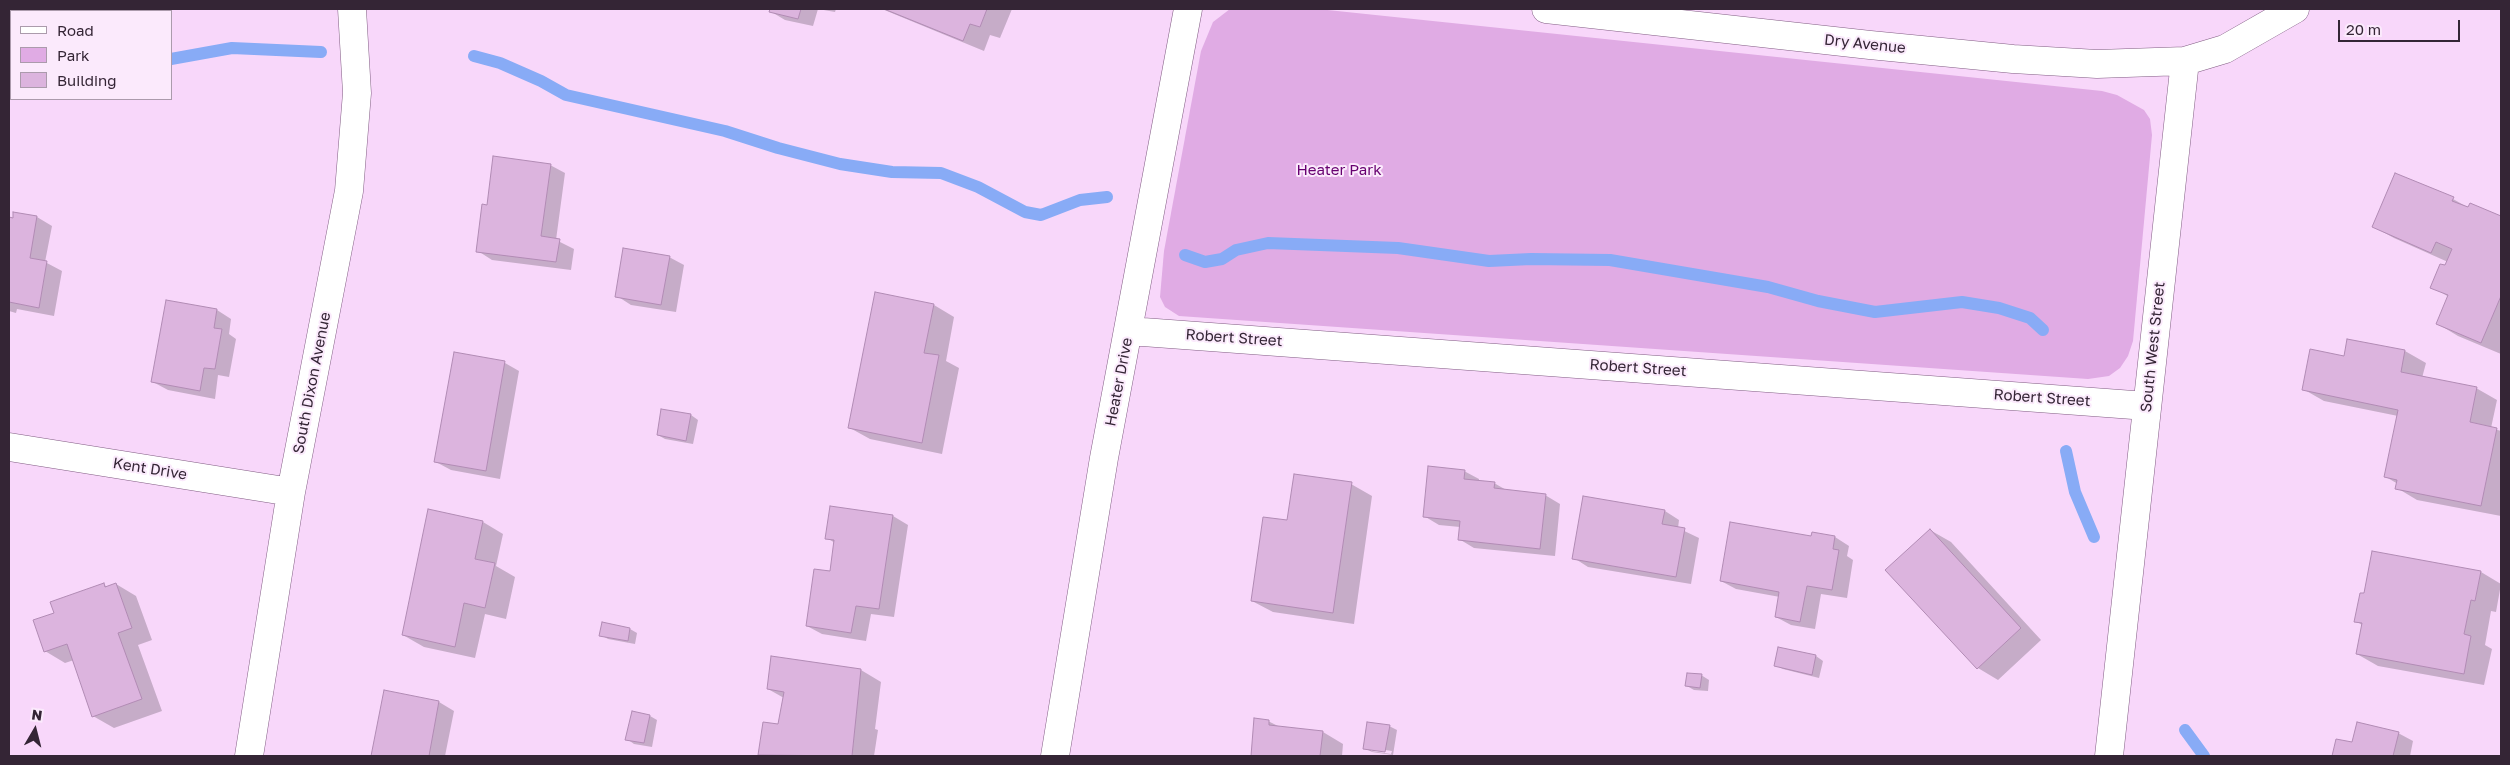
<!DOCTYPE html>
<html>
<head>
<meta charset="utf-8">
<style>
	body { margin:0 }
	#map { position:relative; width:2510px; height:765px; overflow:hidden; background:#f8d7fa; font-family:"Golos Text",sans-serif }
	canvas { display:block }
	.frame { position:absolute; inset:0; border:10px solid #342535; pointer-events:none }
	.legend { position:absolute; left:10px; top:10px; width:162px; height:90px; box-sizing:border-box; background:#fbeafc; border:1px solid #ab9bac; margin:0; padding:6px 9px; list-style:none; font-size:15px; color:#342535 }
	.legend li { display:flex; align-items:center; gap:10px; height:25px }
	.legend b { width:25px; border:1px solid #ab9bac }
	.north { position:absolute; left:10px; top:705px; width:50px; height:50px; -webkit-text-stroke:4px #fbeafc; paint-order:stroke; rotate:8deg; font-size:14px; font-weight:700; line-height:20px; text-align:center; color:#342535 }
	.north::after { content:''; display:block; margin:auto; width:18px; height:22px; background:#342535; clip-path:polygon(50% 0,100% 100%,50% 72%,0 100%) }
	.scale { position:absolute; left:2338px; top:20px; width:122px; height:22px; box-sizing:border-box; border:2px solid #342535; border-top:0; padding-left:6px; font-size:15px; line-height:18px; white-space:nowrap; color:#342535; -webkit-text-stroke:4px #fbeafc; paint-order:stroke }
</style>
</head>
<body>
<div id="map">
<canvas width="2510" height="765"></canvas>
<div class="frame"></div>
<ul class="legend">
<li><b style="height:6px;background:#fff"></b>Road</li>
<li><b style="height:14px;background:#e0abe4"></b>Park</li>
<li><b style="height:14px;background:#dcb4de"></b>Building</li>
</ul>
<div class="north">N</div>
<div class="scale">20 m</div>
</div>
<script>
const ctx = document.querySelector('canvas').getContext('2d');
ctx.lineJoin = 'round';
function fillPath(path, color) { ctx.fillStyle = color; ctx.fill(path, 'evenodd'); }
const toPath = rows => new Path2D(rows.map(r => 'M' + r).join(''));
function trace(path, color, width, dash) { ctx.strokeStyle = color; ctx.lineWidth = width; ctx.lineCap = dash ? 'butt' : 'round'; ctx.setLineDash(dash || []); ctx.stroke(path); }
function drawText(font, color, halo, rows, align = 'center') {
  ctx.font = font + ' "Golos Text",sans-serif'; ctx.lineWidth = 4; ctx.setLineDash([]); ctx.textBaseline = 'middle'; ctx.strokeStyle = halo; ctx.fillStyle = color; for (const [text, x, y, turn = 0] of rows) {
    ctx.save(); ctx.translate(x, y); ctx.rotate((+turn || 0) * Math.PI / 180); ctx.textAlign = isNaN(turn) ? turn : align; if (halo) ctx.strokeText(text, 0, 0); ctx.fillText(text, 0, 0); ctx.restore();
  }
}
fillPath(toPath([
	[1230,9,1318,9,2102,91,2117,95,2144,110,2150,119,2152,135,2133,341,2128,356,2120,368,2109,376,2088,379,1179,316,1165,307,1160,297,1164,251,1201,51,1213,22]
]), '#e0abe4');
fillPath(toPath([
	[771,9,818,9,813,26,785,20,770,11],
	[818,9,836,9,835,12],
	[882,9,1012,9,1000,38,990,35,984,51],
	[550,165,565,173,556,240,574,249,571,270,492,260,478,251,488,206],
	[2453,199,2469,208,2470,205,2501,218,2501,354,2458,336,2438,324,2449,297,2432,287,2448,262,2394,238,2374,227],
	[15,214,37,217,52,226,45,262,62,271,54,316,17,309,16,313,9,311,9,218,14,219],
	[669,257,684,265,676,312,631,305,617,296],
	[934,305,954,317,946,361,959,368,942,454,870,439,850,428],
	[217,310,231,319,229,334,236,339,229,377,218,375,215,399,168,390,153,382],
	[2348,340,2405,351,2426,363,2422,378,2476,388,2497,400,2491,428,2501,431,2501,516,2417,500,2397,488,2398,484,2386,477,2398,416,2324,401,2303,389,2345,357],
	[505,363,519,371,500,479,451,470,436,462],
	[662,410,691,415,698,420,693,444,665,439,658,435],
	[1464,471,1479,479,1479,482,1494,483,1508,491,1545,495,1560,504,1555,556,1474,548,1459,539,1460,527,1439,525,1424,516],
	[1351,484,1372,496,1354,624,1273,612,1252,601,1288,521],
	[1665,511,1679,520,1678,528,1699,538,1691,584,1588,567,1574,558],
	[893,516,908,525,894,617,871,614,866,641,822,634,807,626,831,572,835,543,827,538],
	[483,522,503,534,496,566,515,577,506,619,485,614,475,658,424,647,403,635],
	[1930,530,1951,542,2041,640,1998,680,1978,668],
	[1835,537,1849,546,1847,556,1853,560,1847,598,1821,594,1815,629,1791,625,1776,617,1780,597,1736,589,1721,581],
	[2481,572,2501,584,2496,612,2491,611,2485,645,2492,649,2484,685,2378,666,2357,654,2362,625,2356,621],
	[116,584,136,596,152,640,138,645,162,711,114,728,93,716,74,660,65,663,45,651,55,614,104,585,108,587],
	[630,629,637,633,635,644,608,639,601,635],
	[1816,656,1823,661,1819,678,1783,669,1775,665],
	[861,670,881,682,875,729,878,730,874,756,764,756,760,754,779,725,784,698,768,689],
	[1701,675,1709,680,1708,691,1694,690,1687,686],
	[385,692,439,702,454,711,445,756,372,756],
	[650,716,657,720,652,747,634,744,627,739],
	[1256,719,1268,721,1280,727,1323,732,1343,744,1342,756,1252,756],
	[1389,726,1397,730,1393,755,1372,752,1364,748],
	[1371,748,1392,751,1391,754,1371,751],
	[2398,733,2413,741,2410,756,2333,756,2337,740,2353,744]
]), '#0003');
trace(toPath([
	[474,56,500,63,541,81,566,95,725,131,778,148,840,164,892,172,941,173,978,187,1025,212,1041,215,1080,200,1107,197],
	[171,59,232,48,321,52],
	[9,62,11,61],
	[1185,255,1205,262,1222,259,1236,250,1268,243,1398,248,1489,261,1531,259,1610,260,1768,287,1818,301,1875,312,1962,302,1999,308,2030,318,2043,330],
	[2066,451,2075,492,2094,537],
	[2185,730,2204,756]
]), '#88abf6', 12);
const building = toPath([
	[770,9,801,9,798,19,769,12,770,9],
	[884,9,987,9,980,27,970,24,963,41,884,9],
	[493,156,551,164,541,236,560,239,556,262,476,252,482,204,487,205,493,156],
	[2395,173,2454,197,2452,201,2468,207,2470,203,2501,216,2501,296,2481,343,2436,324,2448,295,2430,288,2440,264,2445,265,2452,249,2436,242,2431,253,2372,227,2395,173],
	[13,212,37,216,30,258,47,261,39,308,9,302,9,217,13,218,13,212],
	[623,248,670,256,661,305,615,297,623,248],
	[875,292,934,304,924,353,939,355,922,443,848,428,875,292],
	[166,300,217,309,214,328,222,329,215,369,204,368,200,391,151,382,166,300],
	[2347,339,2405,350,2401,372,2477,387,2470,422,2497,428,2481,506,2395,489,2397,480,2384,477,2398,410,2302,390,2310,349,2344,356,2347,339],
	[454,352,505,361,486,471,434,462,454,352],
	[661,409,691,414,686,441,657,435,661,409],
	[1428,466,1465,470,1464,479,1495,482,1494,488,1546,494,1540,549,1458,540,1460,521,1423,517,1428,466],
	[1294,474,1352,482,1333,613,1251,601,1263,517,1287,520,1294,474],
	[1583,496,1665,510,1662,524,1685,528,1676,577,1572,559,1583,496],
	[830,506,893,515,879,609,856,606,851,633,806,626,814,569,830,571,834,540,825,539,830,506],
	[428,509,483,521,475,559,495,563,485,608,464,603,455,647,402,635,428,509],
	[1730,522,1811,536,1812,532,1835,536,1833,549,1839,550,1832,590,1807,586,1800,622,1775,617,1779,592,1720,581,1730,522],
	[1930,529,2021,628,1977,669,1885,570,1930,529],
	[2372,551,2481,571,2475,601,2471,600,2464,634,2471,636,2464,674,2356,654,2362,623,2354,622,2360,593,2364,593,2372,551],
	[104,583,105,587,116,583,132,628,118,633,142,699,92,717,67,644,44,652,33,620,54,613,50,602,104,583],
	[602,622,630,628,628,641,599,636,602,622],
	[1778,647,1816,655,1812,675,1774,666,1778,647],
	[771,656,861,669,852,756,758,755,763,722,778,724,784,692,767,689,771,656],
	[1687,673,1702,674,1700,688,1685,686,1687,673],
	[384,690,439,701,429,756,371,756,384,690],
	[632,711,650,715,644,743,625,740,632,711],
	[1254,718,1269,720,1269,725,1323,731,1320,756,1251,756,1254,718],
	[1367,722,1390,725,1385,752,1363,749,1367,722],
	[2357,722,2399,732,2393,756,2332,756,2336,739,2352,742,2357,722]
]);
fillPath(building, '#dcb4de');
trace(building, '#b18bb4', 1);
const minor = toPath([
	[1546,9,1870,45,2013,59,2097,64,2185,61,2225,49,2295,9],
	[1129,331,2147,406],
	[9,447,291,492],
	[249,756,291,492,349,191,357,93,352,9],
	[1055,756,1104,458,1188,9],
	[2109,756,2185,61]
]);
trace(minor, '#815d83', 29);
trace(minor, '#fff', 28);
drawText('15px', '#342535', '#fbeafc', [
	["Dry Avenue",1865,44,6],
	["Robert Street",1234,338,4],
	["South West Street",2153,347,-84],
	["Robert Street",1638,368,4],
	["Heater Drive",1119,382,-79],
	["South Dixon Avenue",312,383,-79],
	["Robert Street",2042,398,4],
	["Kent Drive",150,469,9]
]);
drawText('15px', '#670070', '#fbeafc', [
	["Heater Park",1339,170]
]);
</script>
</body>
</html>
